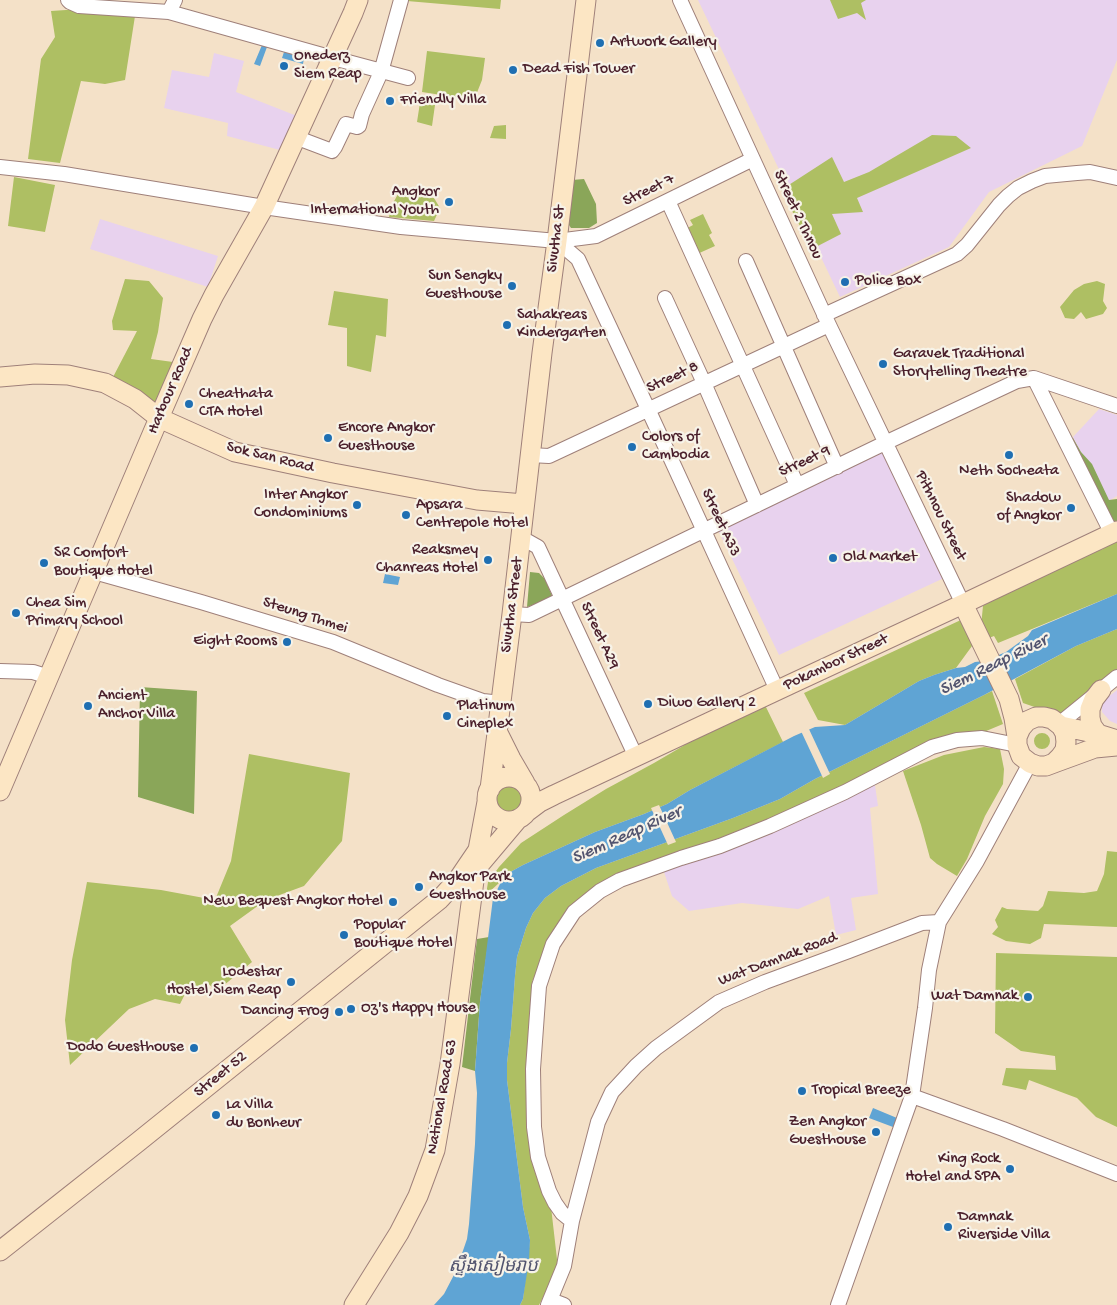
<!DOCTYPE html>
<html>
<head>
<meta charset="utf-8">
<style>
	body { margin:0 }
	canvas { display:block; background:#f4e1c8 }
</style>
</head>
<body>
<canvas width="1117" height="1305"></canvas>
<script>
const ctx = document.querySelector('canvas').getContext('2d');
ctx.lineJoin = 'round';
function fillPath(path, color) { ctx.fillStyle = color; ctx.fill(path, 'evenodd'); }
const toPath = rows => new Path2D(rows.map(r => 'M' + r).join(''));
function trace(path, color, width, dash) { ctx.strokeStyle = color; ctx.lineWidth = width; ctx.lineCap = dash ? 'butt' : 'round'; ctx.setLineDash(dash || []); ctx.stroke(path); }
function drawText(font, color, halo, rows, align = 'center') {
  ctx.font = font + ' "Gochi Hand","Noto Sans Khmer",sans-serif'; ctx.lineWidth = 4.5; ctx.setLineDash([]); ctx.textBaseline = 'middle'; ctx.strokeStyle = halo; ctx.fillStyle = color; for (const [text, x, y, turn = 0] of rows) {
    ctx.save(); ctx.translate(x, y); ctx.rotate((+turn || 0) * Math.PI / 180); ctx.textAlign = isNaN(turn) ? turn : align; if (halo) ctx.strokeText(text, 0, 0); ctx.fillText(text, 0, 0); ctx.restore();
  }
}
fillPath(toPath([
	[698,0,1117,0,1117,60,1082,146,989,192,949,247,840,297],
	[214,53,244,61,236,92,297,116,280,150,227,136,228,123,164,108,172,70,209,77],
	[100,219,218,256,208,287,90,249],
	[1099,409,1117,415,1117,496,1105,503,1073,437],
	[883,451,944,578,779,655,717,528],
	[1117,690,1117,724,1110,721,1102,712,1102,702],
	[874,778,878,806,870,808,878,894,851,898,856,930,836,935,829,896,798,909,742,903,689,911,672,896,663,869]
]), '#e8d2ee');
fillPath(toPath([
	[407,0,501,0,500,9,407,1],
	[830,0,866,0,861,3,866,20,857,13,838,19],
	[81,9,135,16,125,80,105,84,81,81,60,163,28,159,41,59,55,37,51,11],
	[427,51,485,58,482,80,474,100,422,92],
	[421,96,436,98,432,126,417,122],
	[506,125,506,139,490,138,494,126],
	[932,135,956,136,971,148,857,198,863,212,832,214,841,234,812,249,781,190,832,157,844,182,869,172],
	[14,177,55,185,45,232,8,226],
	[398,194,434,198,440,208,434,221,389,217,392,205],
	[703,214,712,233,709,235,715,246,695,255,682,231,693,225,690,220],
	[125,279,149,281,163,298,158,332,151,359,173,362,156,408,112,379,137,331,113,330,112,321],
	[1097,281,1105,284,1103,301,1107,308,1103,314,1086,319,1081,312,1074,319,1065,318,1060,307,1074,290,1084,284],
	[334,291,388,299,386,337,376,335,371,372,347,366,347,328,328,325],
	[1117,540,1117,594,998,643,994,636,984,640,981,626,983,606,1013,589,1057,566,1103,549],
	[963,619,977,643,972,646,956,668,934,675,919,681,845,725,818,720,804,693],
	[1117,629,1117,671,1064,715,1055,714,1023,703,1015,679,1076,646],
	[992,691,1003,724,847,789,603,885,548,944,532,982,529,1089,550,1198,558,1268,539,1305,520,1305,523,1299,530,1240,523,1207,507,1080,507,1063,511,1029,515,976,517,957,526,928,533,913,545,898,561,886,596,868,733,818,780,799,815,779],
	[765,705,783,742,690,790,667,804,644,814,595,832,523,865,512,871,486,895,488,882,499,867,521,843,564,815,606,789,654,763,719,725],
	'1034 741a8 8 0 1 1 16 0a8 8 0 1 1-16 0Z',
	[984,747,1000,749,1004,769,1003,784,985,816,967,859,957,876,937,864,930,858,921,825,903,771,944,755],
	[249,754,350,773,342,841,304,886,266,900,230,926,252,962,217,991,206,982,185,994,180,1004,155,999,129,1009,70,1065,65,1020,72,960,87,882,161,890,215,900,231,861],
	'497 799a13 13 0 1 1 26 0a13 13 0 1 1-26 0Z',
	[1107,851,1117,852,1117,927,1044,924,1041,938,1030,944,1006,941,992,934,998,927,995,920,1002,907,1007,909,1038,911,1043,906,1048,891,1084,893,1097,891,1104,874],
	[996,953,1117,957,1117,1127,1096,1117,1077,1098,1029,1080,1026,1090,1002,1085,1006,1068,1056,1070,1055,1056,1021,1051,995,1033]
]), '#aebf63');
fillPath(toPath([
	[584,179,596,204,597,223,589,228,571,228,569,225,572,180],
	[1073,438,1081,452,1092,464,1109,500,1117,499,1117,525,1112,529,1068,441],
	[530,572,539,573,545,579,553,598,527,607],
	[140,687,197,691,194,814,138,797],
	[489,937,480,1002,475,1071,462,1067,477,939]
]), '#8aa659');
fillPath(toPath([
	[262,45,267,47,260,66,254,64],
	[284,52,304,58,303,64,282,58],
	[385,574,400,577,398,585,383,583],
	[1117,594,1117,629,1076,646,984,695,815,779,780,799,733,818,596,868,561,886,545,898,533,913,526,928,517,957,515,976,511,1029,507,1063,507,1080,523,1207,530,1240,529,1260,523,1299,520,1305,434,1305,444,1294,456,1271,467,1239,469,1224,475,1144,477,1093,475,1071,480,1002,493,898,501,882,512,871,523,865,595,832,644,814,667,804,690,790,794,736,815,727,845,725,919,681,934,675,956,668,965,667,975,662,984,661,1006,652,1028,636,1032,630],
	[873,1108,897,1118,893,1127,869,1118]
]), '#5fa4d4');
fillPath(toPath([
	[808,727,830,774,823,778,801,731],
	[659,805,676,842,668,845,651,808]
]), '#f4e1c8');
const street = toPath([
	[68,0,70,2,79,6,169,12,333,58,408,78],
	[680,0,829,325,963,604],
	[169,12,175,0],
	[295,137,332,151,335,147,346,124,357,127,359,126,362,114,381,72,401,0],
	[0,167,64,174,264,207,401,227,557,241,596,236,753,159],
	[668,201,797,485],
	[557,241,578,259,648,409,777,690],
	[746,261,837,467],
	[665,298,704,383,757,505],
	[824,315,957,254,967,245,999,205,1008,196,1018,188,1032,181,1045,176,1077,173,1090,172,1117,178],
	[1034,378,1112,534],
	[530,455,549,456,829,325],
	[522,538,538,547,636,757],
	[94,572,201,602,333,642,438,685,483,701,501,703],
	[512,614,529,615,885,443,1017,381,1034,378,1117,406],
	[0,671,33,672,49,677],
	[1059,724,1117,677],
	[912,1096,1003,1129,1117,1174],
	[572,1221,562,1213,555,1203,549,1191,538,1157,534,1127,533,1069,539,986,553,944,574,912,600,891,620,880,681,858,720,846,770,826,845,792,932,747,957,740,982,738,1017,745],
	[551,1300,564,1305],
	[548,1305,564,1266,572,1221,598,1122,612,1092,636,1066,656,1048,719,1002,765,982,849,951,922,923,939,922],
	[838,1305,912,1096,925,1008,929,970,939,922,977,861,1030,763]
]);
const secondary = toPath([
	[0,377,35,374,68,375,105,383,135,399,159,418,235,452,333,473,477,500,524,504],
	[963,604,1009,699,1014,718,1017,737],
	[1061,726,1065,733,1066,742,1065,750,1060,757,1054,763,1046,766,1038,766,1030,763,1021,756,1017,745,1017,737,1021,728,1027,721,1036,717,1044,717,1052,719,1061,726,1098,734,1117,740],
	[498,733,511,759,525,783],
	[1098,734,1092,726,1090,718,1090,709,1094,699,1101,690],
	[1054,763,1095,748,1117,746],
	'487 799a22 22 0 1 1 44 0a22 22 0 1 1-44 0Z',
	[490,789,512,614,542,353,557,241,586,0],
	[0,791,159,418,202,319,214,295,264,207,353,13,358,0],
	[528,811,540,802,554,795,793,683,963,604,1117,531],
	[475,870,518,819],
	[0,1251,138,1142,440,899,459,878,478,850],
	[354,1305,399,1233,418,1196,435,1150,450,1064,478,850,487,802]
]);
trace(street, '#9f807a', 16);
trace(secondary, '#9f807a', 21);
trace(street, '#fff', 14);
trace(secondary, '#fce6c4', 19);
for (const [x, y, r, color] of [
	[600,43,5,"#1f6fb2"],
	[284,66,5,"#1f6fb2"],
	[513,70,5,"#1f6fb2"],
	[390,101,5,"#1f6fb2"],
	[449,202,5,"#1f6fb2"],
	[845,282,5,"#1f6fb2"],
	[512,286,5,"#1f6fb2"],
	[507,325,5,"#1f6fb2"],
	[883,364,5,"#1f6fb2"],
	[189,404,5,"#1f6fb2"],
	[328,438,5,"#1f6fb2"],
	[632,447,5,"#1f6fb2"],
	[1009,455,5,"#1f6fb2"],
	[357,505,5,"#1f6fb2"],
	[1071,508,5,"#1f6fb2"],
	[406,515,5,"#1f6fb2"],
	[833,558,5,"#1f6fb2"],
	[488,560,5,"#1f6fb2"],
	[44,563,5,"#1f6fb2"],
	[16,613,5,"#1f6fb2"],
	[287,642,5,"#1f6fb2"],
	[648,704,5,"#1f6fb2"],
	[88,706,5,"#1f6fb2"],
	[447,716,5,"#1f6fb2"],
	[419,887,5,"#1f6fb2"],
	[393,902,5,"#1f6fb2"],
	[344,935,5,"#1f6fb2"],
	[291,982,5,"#1f6fb2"],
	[1028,997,5,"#1f6fb2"],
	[351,1009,5,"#1f6fb2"],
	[339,1012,5,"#1f6fb2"],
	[194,1048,5,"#1f6fb2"],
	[802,1091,5,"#1f6fb2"],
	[216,1115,5,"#1f6fb2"],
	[876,1132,5,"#1f6fb2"],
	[1010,1169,5,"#1f6fb2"],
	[948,1227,5,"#1f6fb2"]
]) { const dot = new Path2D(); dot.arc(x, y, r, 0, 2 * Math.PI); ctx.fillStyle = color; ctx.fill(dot); trace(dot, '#f7f3e8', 2); }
drawText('16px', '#4a1f2b', '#f7f3e8', [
	["Artwork Gallery",610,43],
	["Onederz",294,57],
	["Siem Reap",294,75],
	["Dead Fish Tower",523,70],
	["Friendly Villa",400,101],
	["Angkor",439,193,"right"],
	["International Youth",439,211,"right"],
	["Sun Sengky",502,277,"right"],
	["Guesthouse",502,295,"right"],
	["Police Box",855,282],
	["Sahakreas",517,316],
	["Kindergarten",517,334],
	["Garavek Traditional",893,355],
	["Storytelling Theatre",893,373],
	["Cheathata",199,395],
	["CTA Hotel",199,413],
	["Encore Angkor",338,429],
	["Guesthouse",338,447],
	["Colors of",642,438],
	["Cambodia",642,456],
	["Neth Socheata",1009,472,"center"],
	["Inter Angkor",347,496,"right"],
	["Condominiums",347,514,"right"],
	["Shadow",1061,499,"right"],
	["of Angkor",1061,517,"right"],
	["Apsara",416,506],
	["Centrepole Hotel",416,524],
	["Reaksmey",478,551,"right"],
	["Chanreas Hotel",478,569,"right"],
	["SR Comfort",54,554],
	["Boutique Hotel",54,572],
	["Old Market",843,558],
	["Chea Sim",26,604],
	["Primary School",26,622],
	["Eight Rooms",277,642,"right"],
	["Ancient",98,697],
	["Anchor Villa",98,715],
	["Diwo Gallery 2",658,704],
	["Platinum",457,707],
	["Cineplex",457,725],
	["Angkor Park",429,878],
	["Guesthouse",429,896],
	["New Bequest Angkor Hotel",383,902,"right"],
	["Popular",354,926],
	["Boutique Hotel",354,944],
	["Lodestar",281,973,"right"],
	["Hostel,Siem Reap",281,991,"right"],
	["Wat Damnak",1018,997,"right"],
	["Oz's Happy House",361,1009],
	["Dancing Frog",329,1012,"right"],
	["Dodo Guesthouse",184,1048,"right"],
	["Tropical Breeze",812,1091],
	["La Villa",226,1106],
	["du Bonheur",226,1124],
	["Zen Angkor",866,1123,"right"],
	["Guesthouse",866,1141,"right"],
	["King Rock",1000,1160,"right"],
	["Hotel and SPA",1000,1178,"right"],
	["Damnak",958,1218],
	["Riverside Villa",958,1236]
], 'left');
drawText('16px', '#4a1f2b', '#f7f3e8', [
	["Street 7",649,191,-26],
	["Street 2 Thnou",797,215,65],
	["Sivutha St",557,239,-83],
	["Street 8",673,378,-25],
	["Harbour Road",171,391,-67],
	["Sok San Road",270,458,14],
	["Street 9",805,462,-25],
	["Pithnou Street",940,516,64],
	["Street A33",720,523,65],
	["Sivutha Street",513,605,-83],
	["Steung Thmei",305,616,18],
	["Street A29",599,636,65],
	["Pokambor Street",836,663,-25],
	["Wat Damnak Road",778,960,-21],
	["Street 52",221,1075,-39],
	["National Road 63",443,1097,-80]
]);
drawText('italic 18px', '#52546f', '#f7f3e8', [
	["Siem Reap River",994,666,-26],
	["Siem Reap River",627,836,-24],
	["ស្ទឹងសៀមរាប",493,1268]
]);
</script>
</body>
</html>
